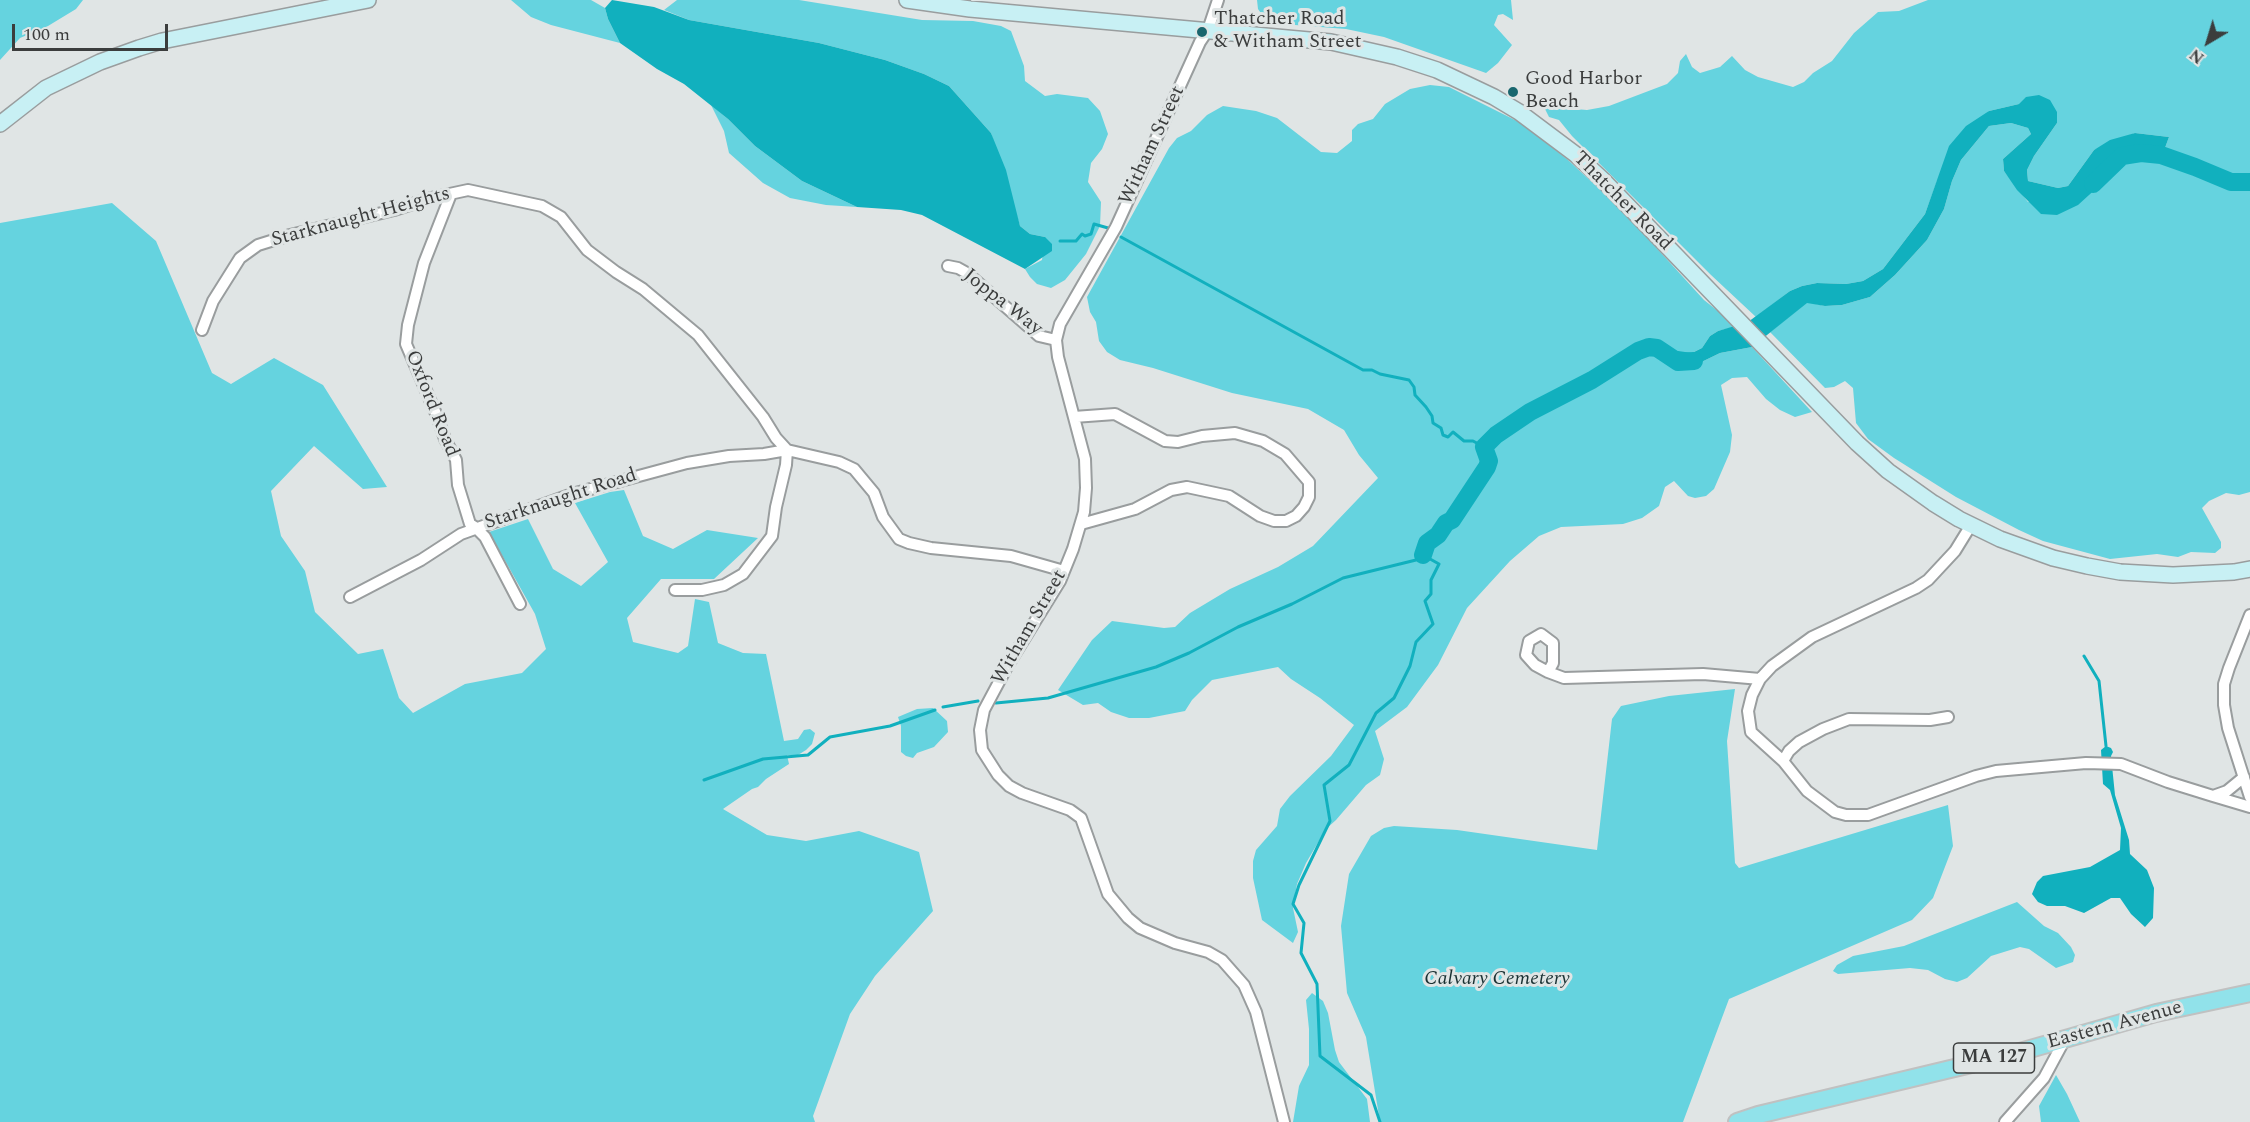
<!DOCTYPE html>
<html>
<head>
<meta charset="utf-8">
<style>
	body { margin:0 }
	#map { position:relative; width:2250px; height:1122px; overflow:hidden; background:#e0e5e5; font-family:Spectral,serif }
	canvas { display:block }
	.north { position:absolute; left:2178px; top:12px; width:60px; height:60px; -webkit-text-stroke:4px #e0e5e5; paint-order:stroke; rotate:218deg; font-size:16px; font-weight:700; line-height:24px; text-align:center; color:#3b3d3d }
	.north::after { content:''; display:block; margin:auto; width:21px; height:27px; background:#3b3d3d; clip-path:polygon(50% 0,100% 100%,50% 72%,0 100%) }
	.scale { position:absolute; left:12px; top:24px; width:156px; height:27px; box-sizing:border-box; border:3px solid #3b3d3d; border-top:0; padding-left:8px; font-size:18px; line-height:21px; white-space:nowrap; color:#3b3d3d; -webkit-text-stroke:4px #e0e5e5; paint-order:stroke }
</style>
</head>
<body>
<div id="map">
<canvas width="2250" height="1122"></canvas>
<div class="north">N</div>
<div class="scale">100 m</div>
</div>
<script>
const ctx = document.querySelector('canvas').getContext('2d');
ctx.lineJoin = 'round';
function fillPath(path, color) { ctx.fillStyle = color; ctx.fill(path, 'evenodd'); }
const toPath = rows => new Path2D(rows.map(r => 'M' + r).join(''));
function trace(path, color, width, dash) { ctx.strokeStyle = color; ctx.lineWidth = width; ctx.lineCap = dash ? 'butt' : 'round'; ctx.setLineDash(dash || []); ctx.stroke(path); }
function drawText(font, color, halo, rows, align = 'center') {
  ctx.font = font + ' Spectral,serif'; ctx.lineWidth = 6; ctx.setLineDash([]); ctx.textBaseline = 'middle'; ctx.strokeStyle = halo; ctx.fillStyle = color; for (const [text, x, y, turn = 0] of rows) {
    ctx.save(); ctx.translate(x, y); ctx.rotate((+turn || 0) * Math.PI / 180); ctx.textAlign = isNaN(turn) ? turn : align; if (halo) ctx.strokeText(text, 0, 0); ctx.fillText(text, 0, 0); ctx.restore();
  }
}
fillPath(toPath([
	[0,0,83,0,76,9,48,26,20,38,0,60],
	[511,0,591,0,605,8,608,19,620,43,551,25,531,17],
	[677,0,799,0,922,20,973,21,1001,26,1011,31,1024,66,1025,81,1045,96,1057,94,1088,98,1100,111,1108,134,1102,149,1091,163,1088,182,1101,202,1100,226,1086,254,1065,280,1051,288,1037,284,1030,277,1025,269,1042,260,1045,237,1030,234,1020,226,991,133,949,86,924,74,885,60,819,43,689,20,664,10],
	[1257,0,1511,0,1513,20,1503,14,1498,15,1494,25,1512,45,1498,63,1486,73,1384,37,1346,29,1295,25,1265,19,1258,9],
	[1928,0,2250,0,2250,492,2239,495,2226,493,2209,501,2202,508,2221,542,2221,548,2215,553,2191,552,2178,557,2157,554,2110,559,2043,541,2019,530,1956,497,1894,458,1868,439,1856,423,1853,388,1845,381,1834,387,1825,388,1770,332,1807,302,1825,306,1842,305,1870,297,1895,275,1927,240,1944,209,1952,181,1961,160,1989,126,2011,123,2028,128,2031,134,2003,159,2004,171,2028,202,2100,185,2111,166,2128,150,2162,156,2169,137,2135,133,2094,150,2068,186,2058,188,2028,181,2027,170,2034,156,2057,123,2019,104,1989,111,1937,181,1925,214,1883,269,1863,281,1846,284,1817,283,1802,286,1790,291,1756,317,1711,275,1572,136,1559,120,1549,117,1545,109,1551,107,1587,110,1609,106,1667,84,1678,73,1680,61,1686,54,1692,67,1700,73,1720,67,1732,56,1745,70,1758,77,1793,87,1804,82,1813,73,1832,61,1854,33,1878,12,1899,11],
	[1430,85,1449,87,1523,124,1568,160,1621,209,1704,300,1728,319,1734,327,1718,331,1710,336,1702,348,1692,353,1687,369,1720,353,1752,347,1812,412,1795,417,1780,410,1766,399,1747,377,1732,378,1721,385,1732,435,1730,452,1714,489,1706,496,1695,498,1688,496,1674,481,1665,487,1659,506,1642,518,1623,524,1561,527,1539,536,1510,561,1467,608,1438,665,1407,707,1375,731,1384,759,1380,775,1366,785,1336,820,1326,829,1306,863,1297,884,1293,908,1298,932,1293,943,1262,920,1253,878,1253,861,1256,850,1277,826,1280,809,1290,796,1331,756,1354,725,1320,698,1291,679,1278,667,1212,680,1192,700,1185,711,1149,718,1129,718,1111,712,1098,703,1083,705,1058,690,1092,640,1112,621,1164,628,1175,627,1190,613,1230,589,1278,567,1313,546,1378,478,1359,455,1344,430,1308,409,1232,393,1153,368,1120,360,1107,352,1099,341,1096,322,1090,312,1087,297,1169,148,1177,138,1191,131,1207,115,1223,106,1256,111,1277,118,1321,152,1337,153,1352,141,1352,130,1358,124,1373,119,1385,104,1410,89],
	[711,105,728,119,755,146,802,181,857,207,826,205,790,198,763,183,729,153,724,131],
	[112,203,156,241,212,373,231,384,274,358,323,385,387,487,363,489,314,446,271,491,281,536,305,571,315,612,358,654,383,649,399,698,413,713,465,684,522,673,546,649,535,614,489,532,528,519,553,569,581,586,608,562,575,503,610,492,624,490,643,536,673,549,707,530,758,538,714,579,661,579,627,618,633,642,678,653,688,646,695,599,709,602,718,643,743,653,766,654,784,741,798,739,804,730,810,729,815,733,812,744,806,750,798,755,787,755,789,764,766,779,758,787,752,789,723,809,767,835,806,841,859,831,919,852,933,911,875,976,850,1014,813,1116,815,1122,0,1122,0,223],
	[1735,689,1727,741,1735,863,1739,868,1948,805,1953,846,1933,898,1912,920,1729,999,1683,1122,1380,1122,1366,1037,1347,993,1341,926,1349,874,1371,836,1384,828,1394,826,1457,830,1597,850,1612,719,1621,706,1669,696],
	[933,708,947,721,948,732,934,747,917,753,913,758,906,756,901,752,901,726,898,717,917,709],
	[2017,902,2044,926,2058,933,2071,947,2075,955,2073,962,2056,968,2029,949,2020,947,1991,956,1967,978,1957,982,1945,979,1928,970,1910,968,1838,974,1833,971,1837,965,1853,956,1904,946],
	[1312,993,1323,1001,1328,1013,1335,1050,1339,1062,1367,1099,1370,1122,1293,1122,1299,1086,1309,1065,1309,1029,1306,1000],
	[2056,1075,2067,1094,2080,1122,2041,1122,2039,1106]
]), '#65d3df');
fillPath(toPath([
	[612,0,654,7,689,20,819,43,885,60,924,74,949,86,991,133,1006,170,1020,226,1030,234,1045,237,1052,244,1052,251,1025,269,922,215,901,210,857,207,802,181,755,146,728,119,684,84,657,69,620,43,608,19,605,8],
	[2039,95,2050,100,2057,112,2057,123,2034,156,2027,170,2028,181,2058,188,2068,186,2094,150,2110,140,2135,133,2169,137,2162,156,2128,150,2111,166,2100,185,2078,205,2057,215,2041,214,2017,190,2004,171,2003,159,2031,134,2028,128,2011,123,1989,126,1961,160,1952,181,1944,209,1927,240,1895,275,1870,297,1842,305,1825,306,1807,303,1752,347,1720,353,1687,369,1675,366,1671,360,1678,351,1692,353,1702,348,1710,336,1718,331,1748,322,1790,291,1802,286,1817,283,1846,284,1863,281,1883,269,1925,214,1949,146,1966,126,1989,111,2019,104,2026,97],
	[2106,746,2111,748,2113,752,2111,756,2115,795,2129,840,2130,854,2147,870,2154,888,2153,918,2145,927,2131,914,2120,898,2111,898,2084,913,2065,906,2047,906,2038,902,2032,894,2037,882,2043,876,2090,867,2120,850,2121,828,2110,790,2103,784,2101,750]
]), '#11b0be');
trace(toPath([
	[1121,237,1363,370,1372,370,1380,374,1409,380,1414,387,1415,395,1426,407,1432,416,1433,423,1441,428,1443,435,1448,437,1453,432,1464,441,1473,441,1484,447],
	[1060,241,1076,241,1082,234,1085,236,1091,234,1094,224,1108,228],
	[2084,656,2099,681,2106,746],
	[996,703,1048,698,1156,667,1189,653,1238,627,1292,604,1343,578,1416,560,1423,555,1439,564,1431,580,1431,594,1425,601,1433,624,1416,642,1410,666,1394,698,1376,713,1349,765,1324,785,1330,821,1299,885,1293,904,1304,923,1301,953,1317,984,1320,1056,1371,1095,1380,1122],
	[943,707,978,701],
	[704,780,763,759,808,755,830,737,890,726,935,710]
]), '#11b0be', 3);
trace(toPath([
	[2093,184,2122,156,2141,153,2161,155,2195,167,2231,182,2250,182],
	[1423,555,1427,543,1438,535,1446,523,1452,520,1487,467,1489,461,1484,447,1496,435,1530,412,1592,380,1638,351,1649,347,1657,348,1678,362,1694,361]
]), '#11b0be', 18);
const street = toPath([
	[1218,0,1208,30,1200,42,1116,227,1060,324,1056,340,1058,357,1085,459,1086,488,1084,512,1073,549,1060,581,1008,665,984,710,980,730,982,750,998,775,1009,786,1022,793,1070,810,1081,818,1108,894,1128,918,1140,928,1175,943,1208,952,1222,960,1244,985,1256,1012,1284,1122],
	[451,194,424,263,408,325,406,344,437,416,445,439,456,460,458,485,470,524,475,527,485,537,520,604],
	[948,266,958,268,967,273,1039,336,1056,340],
	[202,330,213,301,240,258,258,245,290,235,394,210,431,198,468,190,542,206,561,217,587,250,616,272,643,289,698,335,763,417,776,438,787,450,839,462,854,469,874,493,883,517,899,539,909,543,931,548,1011,556,1064,571],
	[1074,417,1115,414,1165,441,1178,442,1202,436,1235,433,1263,441,1285,454,1309,482,1309,497,1304,507,1296,516,1286,521,1274,521,1260,516,1229,496,1187,487,1171,490,1135,509,1081,524],
	[1971,525,1955,551,1928,580,1916,588,1812,637,1772,666,1760,679,1752,695,1748,711,1751,732,1783,761,1807,791,1835,812,1846,815,1868,815,1976,776,1996,771,2086,763,2121,764,2168,782,2213,796],
	[350,597,421,560,461,534,572,494,687,463,729,456,764,454,787,450,786,465,776,507,772,536,743,574,724,585,702,590,675,590],
	[2250,615,2229,668,2224,684,2224,705,2228,728,2250,797],
	[1548,672,1553,663,1553,643,1541,634,1529,641,1526,655,1535,665,1548,672,1564,678,1703,674,1760,679],
	[1783,761,1789,751,1799,742,1823,729,1849,719,1930,720,1948,717],
	[2244,777,2227,791,2213,796,2250,807],
	[2005,1122,2044,1078,2065,1039]
]);
const secondary = toPath([
	[907,0,970,9,1331,42,1397,57,1437,70,1494,97,1519,112,1575,154,1602,179,1857,443,1888,471,1933,503,1959,519,2000,539,2053,558,2087,566,2120,572,2173,575,2234,572,2250,569],
	[0,124,46,88,100,62,139,48,162,41,368,0]
]);
const primary = toPath([
	[1737,1122,1758,1115,2009,1055,2156,1013,2250,993]
]);
trace(street, '#999d9e', 14);
trace(secondary, '#999d9e', 18);
trace(primary, '#c0c1c1', 20);
trace(street, '#fff', 10);
trace(secondary, '#c8f0f4', 15);
trace(primary, '#91e2ea', 16);
for (const [x, y, r, color] of [
	[1202,32,6,"#19666e"],
	[1513,92,6,"#19666e"]
]) { const dot = new Path2D(); dot.arc(x, y, r, 0, 2 * Math.PI); ctx.fillStyle = color; ctx.fill(dot); trace(dot, '#e0e5e5', 2); }
for (const [x, y, w] of [
	[1994,1058,81]
]) { const box = new Path2D(); box.roundRect(x - w / 2, y - 15, w, 30, 4.5); ctx.fillStyle = '#e0e5e5'; ctx.fill(box); trace(box, '#3b3d3d', 1.5); }
drawText('bold 18px', '#3b3d3d', null, [
	["MA 127",1994,1058]
]);
drawText('20px', '#3b3d3d', '#e0e5e5', [
	["Thatcher Road",1214,20],
	["& Witham Street",1214,43],
	["Good Harbor",1525,80],
	["Beach",1525,103]
], 'left');
drawText('20px', '#3b3d3d', '#e0e5e5', [
	["Witham Street",1153,146,-65],
	["Thatcher Road",1622,202,45],
	["Starknaught Heights",361,218,-15],
	["Joppa Way",1002,303,38],
	["Oxford Road",431,404,68],
	["Starknaught Road",561,500,-18],
	["Witham Street",1030,628,-60],
	["Eastern Avenue",2115,1026,-15]
]);
drawText('italic 20px', '#193032', '#e0e5e5', [
	["Calvary Cemetery",1497,980]
]);
</script>
</body>
</html>
